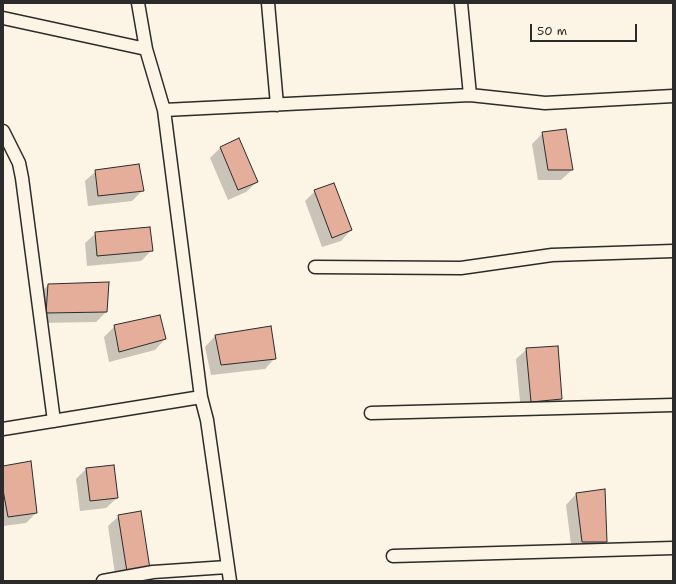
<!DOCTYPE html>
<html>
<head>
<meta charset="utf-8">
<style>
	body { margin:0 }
	#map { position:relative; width:676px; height:584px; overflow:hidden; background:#fcf5e5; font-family:"Shantell Sans",sans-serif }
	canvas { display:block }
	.frame { position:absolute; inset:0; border:4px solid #2b2b2b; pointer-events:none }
	.scale { position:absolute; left:530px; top:24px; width:107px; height:18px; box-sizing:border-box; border:2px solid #2b2b2b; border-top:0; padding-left:5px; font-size:12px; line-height:14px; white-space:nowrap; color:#2b2b2b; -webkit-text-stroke:3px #fcf5e5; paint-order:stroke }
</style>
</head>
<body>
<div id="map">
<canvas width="676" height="584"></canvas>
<div class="frame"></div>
<div class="scale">50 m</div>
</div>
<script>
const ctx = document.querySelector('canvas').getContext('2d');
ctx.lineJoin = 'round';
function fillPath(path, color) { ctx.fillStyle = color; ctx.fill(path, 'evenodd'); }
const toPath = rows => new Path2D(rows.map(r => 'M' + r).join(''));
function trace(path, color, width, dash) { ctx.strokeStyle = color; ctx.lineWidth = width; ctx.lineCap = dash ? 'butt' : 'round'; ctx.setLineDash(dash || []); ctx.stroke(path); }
fillPath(toPath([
	[543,133,572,170,561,180,538,180,532,144],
	[220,148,257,182,246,192,228,200,210,158],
	[96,171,143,190,132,201,88,206,85,181],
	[315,191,351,230,341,241,322,247,305,201],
	[96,233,152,250,141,261,87,266,85,243],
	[48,285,106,312,96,322,36,323,38,295],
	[115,326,165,339,155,350,109,362,104,337],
	[270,327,275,358,265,369,211,375,205,347,215,336],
	[527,349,561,399,551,410,521,412,516,359],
	[3,467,36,513,26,523,3,526],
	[86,469,117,498,106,508,80,511,76,479],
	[576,494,606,542,596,552,572,552,566,505],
	[119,516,149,568,116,581,108,526]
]), '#0003');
const building = toPath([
	[566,129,573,170,548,170,542,132,566,129],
	[239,138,258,182,238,190,220,147,239,138],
	[139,164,144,191,98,196,95,170,139,164],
	[334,183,352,230,332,238,314,190,334,183],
	[150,227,153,251,97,256,95,232,150,227],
	[109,282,107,312,46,313,48,284,109,282],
	[160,315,166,339,119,352,114,325,160,315],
	[271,326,276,359,221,365,215,335,271,326],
	[558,346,562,399,531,402,526,348,558,346],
	[31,461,37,513,8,517,3,490,3,466,31,461],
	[114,465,118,498,90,501,86,468,114,465],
	[605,489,607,542,582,542,576,493,605,489],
	[141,511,150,569,127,572,118,515,141,511]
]);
fillPath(building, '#e5ae9b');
trace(building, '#2b2b2b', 1);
const street = toPath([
	[138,3,146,49,164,110,201,397,207,420,230,581],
	[268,3,277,105],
	[461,3,470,95],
	[3,18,146,49],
	[164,110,470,95,545,103,673,96],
	[3,131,19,163,22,178,54,421],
	[315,267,461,268,552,255,673,251],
	[371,413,673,405],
	[3,429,201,397],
	[393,556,673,548],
	[103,581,153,572,227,567]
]);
trace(street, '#2b2b2b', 15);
trace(street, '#fcf5e5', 12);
</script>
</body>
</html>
